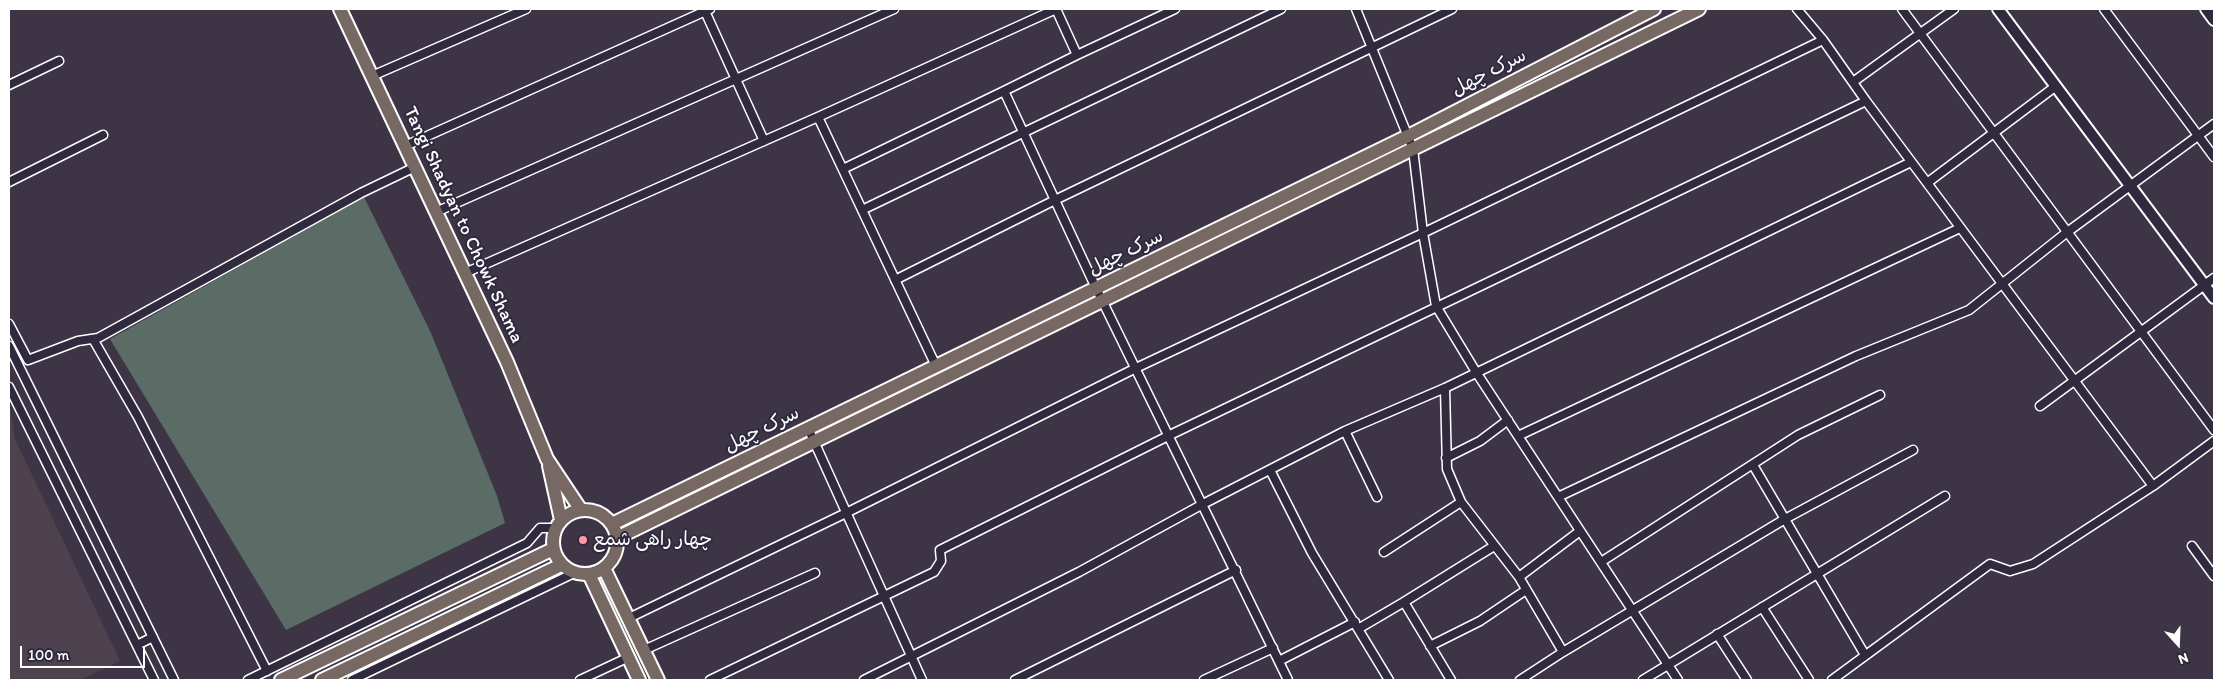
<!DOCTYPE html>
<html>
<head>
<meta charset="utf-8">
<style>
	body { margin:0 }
	#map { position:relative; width:2223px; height:689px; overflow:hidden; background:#3d3545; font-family:Itim,sans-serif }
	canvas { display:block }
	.frame { position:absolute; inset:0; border:10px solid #fff; pointer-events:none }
	.north { position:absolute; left:2153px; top:619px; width:50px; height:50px; -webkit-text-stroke:4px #2f2a3d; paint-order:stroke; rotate:160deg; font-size:14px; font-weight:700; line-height:20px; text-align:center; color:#fff }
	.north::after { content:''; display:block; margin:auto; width:18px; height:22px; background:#fff; clip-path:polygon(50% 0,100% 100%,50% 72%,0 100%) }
	.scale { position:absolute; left:20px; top:646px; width:125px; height:22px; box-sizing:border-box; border:2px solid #fff; border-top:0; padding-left:6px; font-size:15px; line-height:18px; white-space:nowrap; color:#fff; -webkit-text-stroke:4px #2f2a3d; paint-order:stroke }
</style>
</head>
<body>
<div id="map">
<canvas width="2223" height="689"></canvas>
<div class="frame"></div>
<div class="north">N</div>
<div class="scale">100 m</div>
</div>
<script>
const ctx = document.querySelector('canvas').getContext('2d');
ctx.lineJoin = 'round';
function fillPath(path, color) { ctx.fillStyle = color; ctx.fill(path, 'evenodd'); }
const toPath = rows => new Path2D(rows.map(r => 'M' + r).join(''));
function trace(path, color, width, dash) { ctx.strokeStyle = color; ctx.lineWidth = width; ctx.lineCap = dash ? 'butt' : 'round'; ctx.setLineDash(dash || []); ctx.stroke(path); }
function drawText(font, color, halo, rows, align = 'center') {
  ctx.font = font + ' Itim,"Playpen Sans Arabic",sans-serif'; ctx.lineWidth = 4; ctx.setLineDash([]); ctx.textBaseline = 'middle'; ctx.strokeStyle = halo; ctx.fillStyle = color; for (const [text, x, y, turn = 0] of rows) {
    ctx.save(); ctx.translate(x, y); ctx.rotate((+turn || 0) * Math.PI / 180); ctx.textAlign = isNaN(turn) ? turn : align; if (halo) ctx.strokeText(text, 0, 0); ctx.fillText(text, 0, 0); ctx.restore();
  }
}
fillPath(toPath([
	[9,400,15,439,120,661,80,680,9,680]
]), '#4e424f');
fillPath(toPath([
	[364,197,431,333,497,496,505,523,286,630,110,339]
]), '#5a6c65');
const minor = toPath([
	[704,9,764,141],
	[1056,9,1077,55,1004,91,1096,288,1288,680],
	[1356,9,1413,149,1423,233,1436,306,1476,372,1678,680],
	[1797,9,1823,40,1866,101,2153,486],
	[1902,9,2214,430],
	[2104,9,2214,157],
	[1077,55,1175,9],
	[372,76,526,9],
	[1853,82,1954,9],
	[9,85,59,61],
	[818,117,936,366],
	[405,146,710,9],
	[843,169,1004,91],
	[9,182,103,135],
	[1927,183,2056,86],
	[862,210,1281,9],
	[436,212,894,9],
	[465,273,818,117,1056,9],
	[895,280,1055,200,1452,9],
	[9,324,28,360,78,341,98,338,361,193,415,167],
	[93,339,138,417,267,671],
	[9,346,174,680],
	[9,387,154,680],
	[1445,388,1447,469,1461,502,1519,577,1563,652],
	[2040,406,2214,278],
	[808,428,922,680],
	[1345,431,1377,497],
	[1518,436,1960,228],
	[1446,458,1480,441,1508,420],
	[1753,465,1865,655],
	[1270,470,1312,553,1389,680],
	[1558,497,1856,356,1969,310,2066,233,2214,124],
	[2192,546,2214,576],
	[1384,552,1461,502],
	[1601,562,1798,435,1880,395],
	[1519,577,1580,531],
	[1762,607,1809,680],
	[629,618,846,513,1136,368,1423,233,1823,40],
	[1358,629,1404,602],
	[1717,634,1747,680],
	[137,645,153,637],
	[1430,646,1480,621,1526,590],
	[644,650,815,573],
	[1279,661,1355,622],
	[248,680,527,543,540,528,555,528],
	[352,680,574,573],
	[580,680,629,657],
	[710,680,934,572,941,561,940,550,1170,435,1866,101],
	[864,680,1079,572,1203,504,1345,431,1445,388,1911,162],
	[1015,680,1236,570],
	[1204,680,1273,648],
	[1451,680,1404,602,1494,546],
	[1520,680,1563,652,1785,519,1913,450],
	[1643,680,1945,496],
	[1832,680,1990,564,2010,571,2033,564,2153,486,2214,441]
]);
const tertiary = toPath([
	[1998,9,2214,298],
	[2206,9,2214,20]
]);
const primary = toPath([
	[340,9,507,362,547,459,581,510],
	[549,466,561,520],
	'553 542a32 32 0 1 1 64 0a32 32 0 1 1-64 0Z',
	[612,524,1408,136,1654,9],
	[617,538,1699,9],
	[604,568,658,680],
	[589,574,639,680],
	[281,680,553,549],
	[322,680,561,565]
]);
trace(minor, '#fff', 11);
trace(tertiary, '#fff', 14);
trace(primary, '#fff', 16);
trace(minor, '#2f2a3d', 8);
trace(tertiary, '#2f2a3d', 10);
trace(primary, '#776864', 12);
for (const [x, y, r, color] of [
	[583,540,5,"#ff9aa2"]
]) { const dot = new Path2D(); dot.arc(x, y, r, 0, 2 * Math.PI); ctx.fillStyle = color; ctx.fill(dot); trace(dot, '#2f2a3d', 2); }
drawText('19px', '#fff', '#2f2a3d', [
	["سرک چهل",1489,73,-27],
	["Tangi Shadyan to Chowk Shama",463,225,65],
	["سرک چهل",1126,253,-26],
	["سرک چهل",762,430,-26]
]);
drawText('19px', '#fff', '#2f2a3d', [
	["چهار راهی شمع",593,540]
], 'left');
</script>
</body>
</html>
